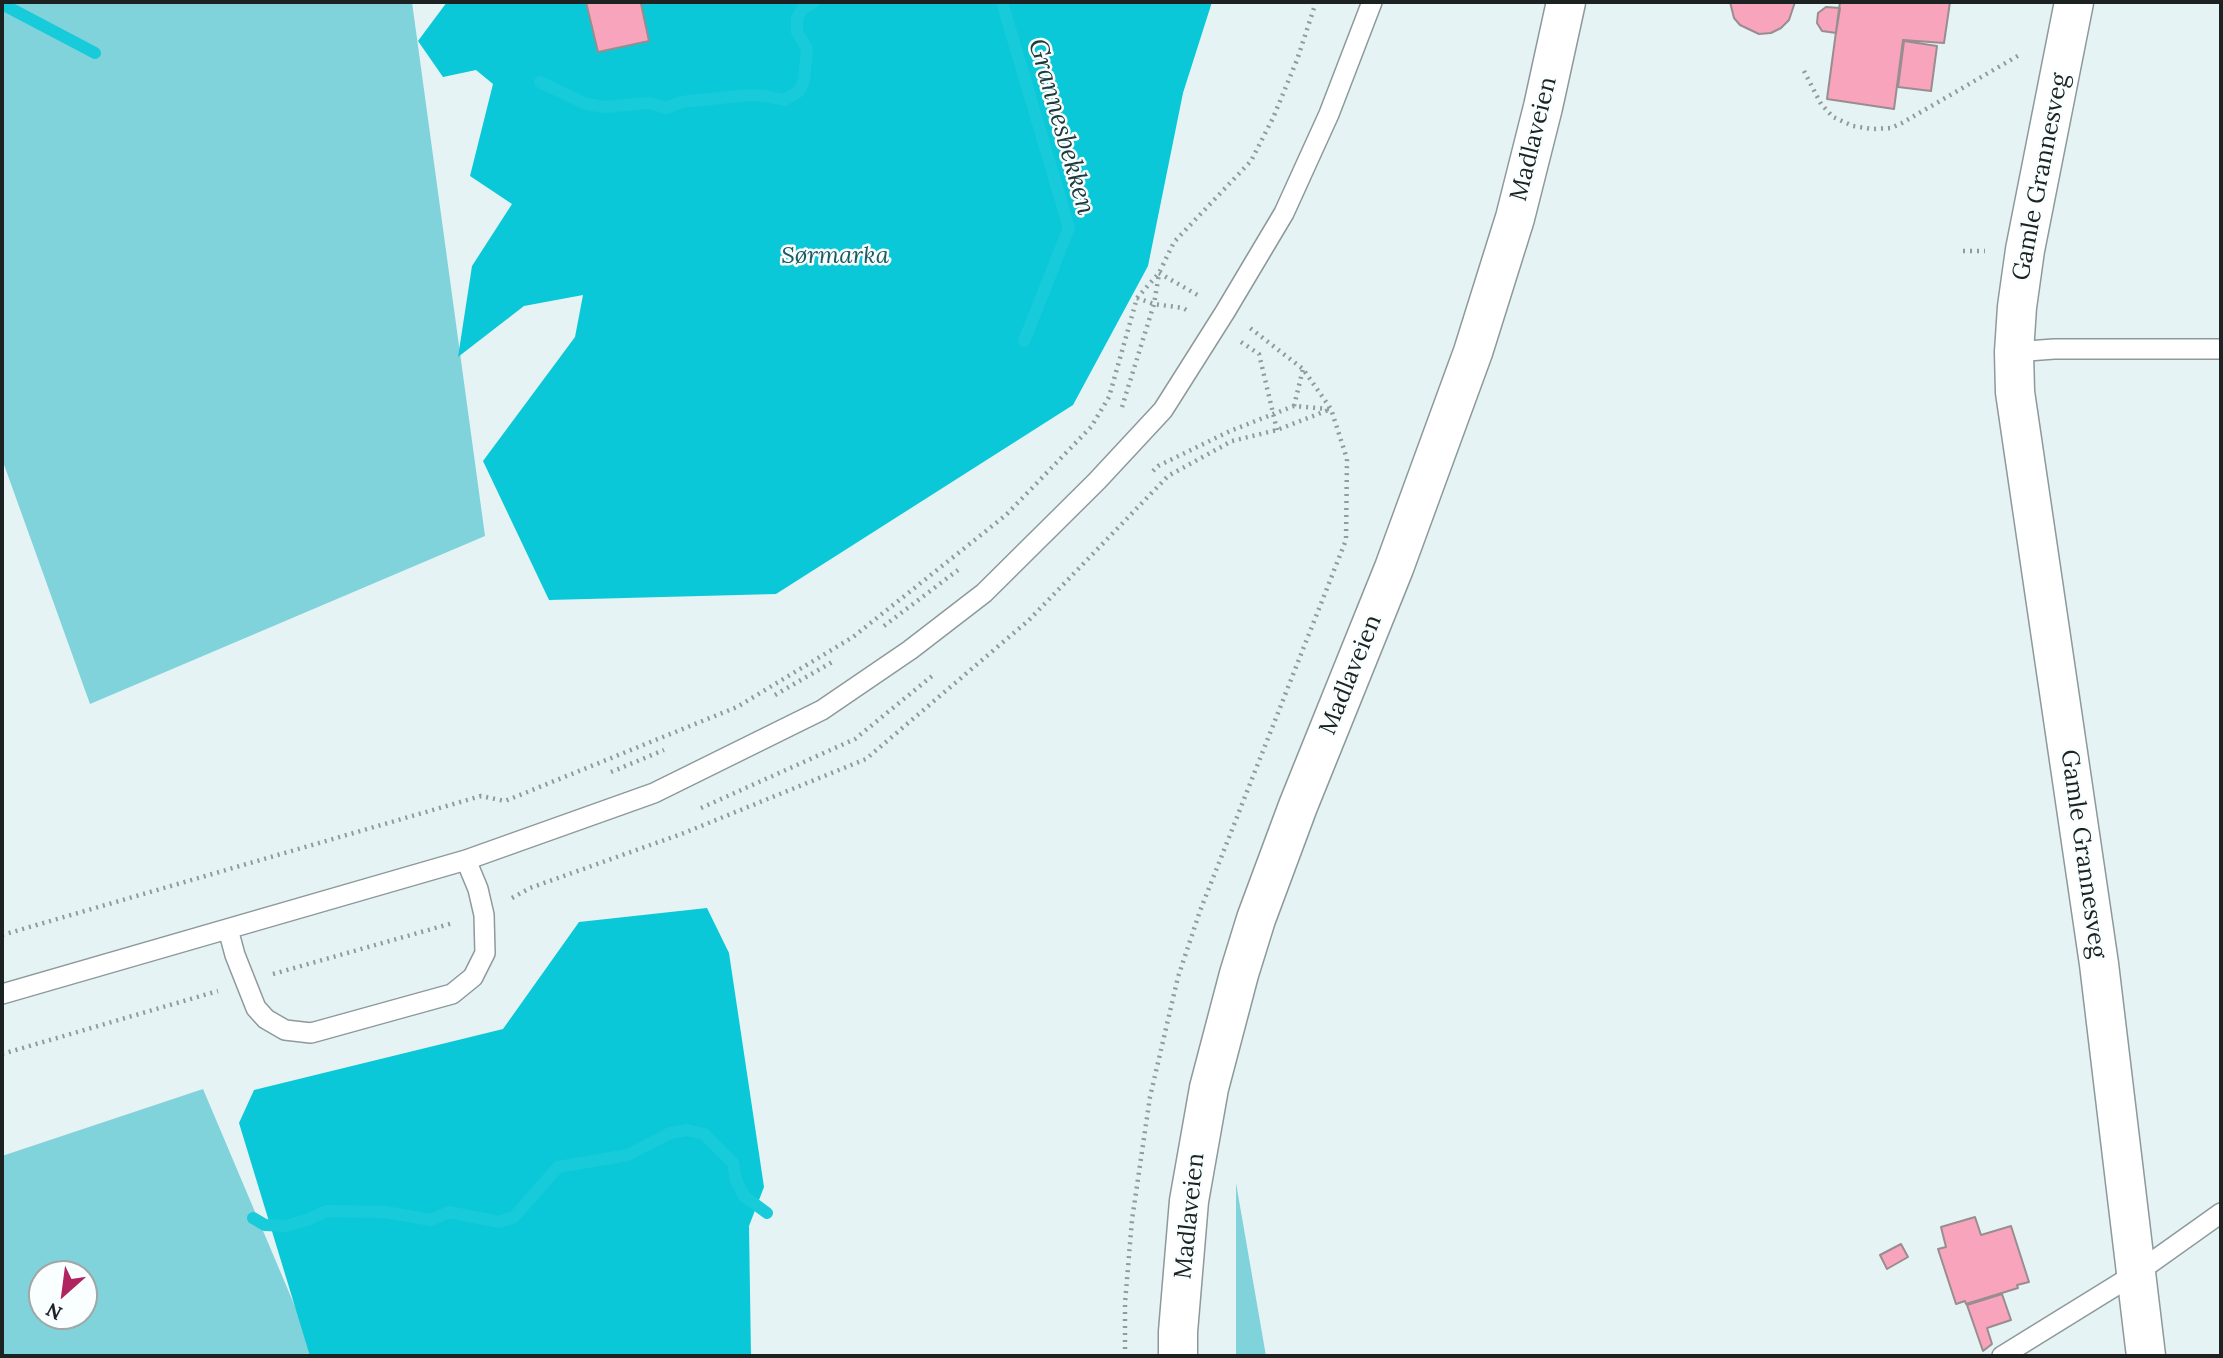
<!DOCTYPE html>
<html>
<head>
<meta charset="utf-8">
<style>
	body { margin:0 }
	#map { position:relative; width:2223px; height:1358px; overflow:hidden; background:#e5f3f4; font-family:Lora,serif }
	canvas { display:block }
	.frame { position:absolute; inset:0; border:4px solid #1c2121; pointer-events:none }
	.north { position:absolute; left:28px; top:1260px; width:70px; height:70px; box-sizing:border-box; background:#f9feff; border:2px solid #a1a6a6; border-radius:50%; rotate:208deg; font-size:19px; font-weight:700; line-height:28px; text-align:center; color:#1c2121 }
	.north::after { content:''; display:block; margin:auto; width:24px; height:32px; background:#b02460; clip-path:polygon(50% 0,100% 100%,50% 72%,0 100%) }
</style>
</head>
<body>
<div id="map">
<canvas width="2223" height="1358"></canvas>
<div class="frame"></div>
<div class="north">N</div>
</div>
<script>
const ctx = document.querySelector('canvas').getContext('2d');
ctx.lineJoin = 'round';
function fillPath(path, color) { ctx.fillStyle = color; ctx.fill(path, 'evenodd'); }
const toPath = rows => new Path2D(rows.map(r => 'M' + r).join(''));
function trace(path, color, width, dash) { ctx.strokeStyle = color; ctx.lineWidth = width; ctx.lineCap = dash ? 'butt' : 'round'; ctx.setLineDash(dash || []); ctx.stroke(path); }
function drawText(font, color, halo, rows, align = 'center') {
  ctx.font = font + ' Lora,serif'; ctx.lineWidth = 5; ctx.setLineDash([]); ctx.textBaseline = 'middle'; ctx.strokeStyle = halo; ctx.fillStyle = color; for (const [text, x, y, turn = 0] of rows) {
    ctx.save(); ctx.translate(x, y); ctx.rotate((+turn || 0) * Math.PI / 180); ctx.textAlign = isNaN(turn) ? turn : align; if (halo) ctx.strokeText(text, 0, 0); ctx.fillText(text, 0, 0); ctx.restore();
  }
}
fillPath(toPath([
	[2,2,412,2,485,536,90,704,2,459],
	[203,1089,316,1356,2,1356,2,1156],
	[42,1274,84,1274,84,1316,42,1316],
	[1236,1183,1266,1356,1236,1356]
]), '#80d2db');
fillPath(toPath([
	[447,2,1212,2,1183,93,1148,266,1073,405,776,594,549,600,483,461,575,337,583,295,524,306,458,357,472,266,512,204,470,176,493,84,476,70,443,77,418,41],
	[707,908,729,953,764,1187,749,1226,751,1356,310,1356,239,1123,254,1090,503,1029,579,922]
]), '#0ac8d7');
trace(toPath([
	[1002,2,1069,228,1024,341],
	[2,4,95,53],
	[540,82,586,104,605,107,649,103,667,108,681,102,750,95,766,96,784,100,799,91,804,80,807,49,797,32,797,19,802,9,814,2],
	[253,1218,265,1225,286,1226,307,1220,327,1211,385,1212,431,1220,449,1212,499,1222,514,1217,558,1167,628,1155,670,1133,687,1130,704,1134,733,1163,736,1180,744,1196,767,1213]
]), '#18cbda', 12);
const building = toPath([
	[586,2,652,2,641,4,649,41,598,52,586,2],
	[1730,2,1795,2,1789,20,1781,28,1771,33,1759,34,1740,25,1734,18,1730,2],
	[1840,2,1950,2,1944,43,1903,40,1894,109,1827,99,1840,2],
	[1826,7,1840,8,1836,33,1822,31,1817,23,1818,13,1826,7],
	[1904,41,1937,46,1931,91,1898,87,1904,41],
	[1975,1217,1981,1235,2011,1226,2029,1282,2017,1285,2018,1288,1966,1304,1965,1301,1956,1304,1938,1249,1946,1247,1941,1227,1975,1217],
	[1901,1244,1908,1257,1887,1269,1880,1255,1901,1244],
	[2002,1294,2011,1320,1987,1328,1992,1344,1983,1351,1967,1305,2002,1294]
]);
fillPath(building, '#f8a4bd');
trace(building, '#988d8f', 2);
const lane = toPath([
	[2014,352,2054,349,2221,349],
	[228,929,235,955,256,1008,266,1019,285,1030,311,1033,441,997,452,994,473,977,485,953,484,915,478,889,466,860],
	[2,994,466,860,654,793,822,710,910,650,984,593,1097,481,1163,410,1225,312,1284,213,1329,114,1372,2],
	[2002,1356,2138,1272,2221,1213]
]);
const street = toPath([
	[2074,2,2025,250,2017,307,2014,352,2015,392,2099,964,2146,1356]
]);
const secondary = toPath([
	[1178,1356,1178,1332,1189,1201,1209,1088,1239,974,1256,919,1298,806,1394,568,1473,352,1515,218,1543,107,1566,2]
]);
trace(lane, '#8d999b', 22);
trace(street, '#8d999b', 41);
trace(secondary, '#8d999b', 41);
trace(toPath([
	[1804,71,1821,104,1833,117,1853,126,1872,129,1891,128,1902,123,2021,54],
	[1963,251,1985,251],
	[1159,273,1201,297],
	[1137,298,1154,304,1183,308,1190,312],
	[1241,342,1259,354,1277,430],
	[1294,406,1303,369],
	[1122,407,1154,304,1159,274],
	[1153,471,1158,466,1230,431,1294,406,1329,409],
	[884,626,958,570],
	[775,695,834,661],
	[611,772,664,750],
	[701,808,855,739,932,676],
	[512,898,530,888,684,833,866,759,1029,620,1168,476,1232,441,1277,430,1331,409],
	[2,935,481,796,505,801,737,707,853,637,1006,515,1091,427,1109,397,1137,298,1159,273,1174,242,1251,161,1273,118,1297,60,1316,2],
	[273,974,453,923],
	[2,1054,218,991],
	[1125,1356,1125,1303,1132,1220,1150,1097,1178,977,1200,911,1346,540,1347,459,1331,409,1303,369,1250,328]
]), '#919b9b', 4.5, [2, 5]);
trace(lane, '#fff', 19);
trace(street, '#fff', 38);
trace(secondary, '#fff', 38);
drawText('24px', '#1c2121', '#f9feff', [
	["Madlaveien",1534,139,-76],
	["Gamle Grannesveg",2041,177,-79],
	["Madlaveien",1351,675,-68],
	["Gamle Grannesveg",2083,854,82],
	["Madlaveien",1190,1216,-84]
]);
drawText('italic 24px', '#1b5b61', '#f9feff', [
	["Sørmarka",835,256]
]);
drawText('italic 26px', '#203a3c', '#f9feff', [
	["Grannesbekken",1061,127,74]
]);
</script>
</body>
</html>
